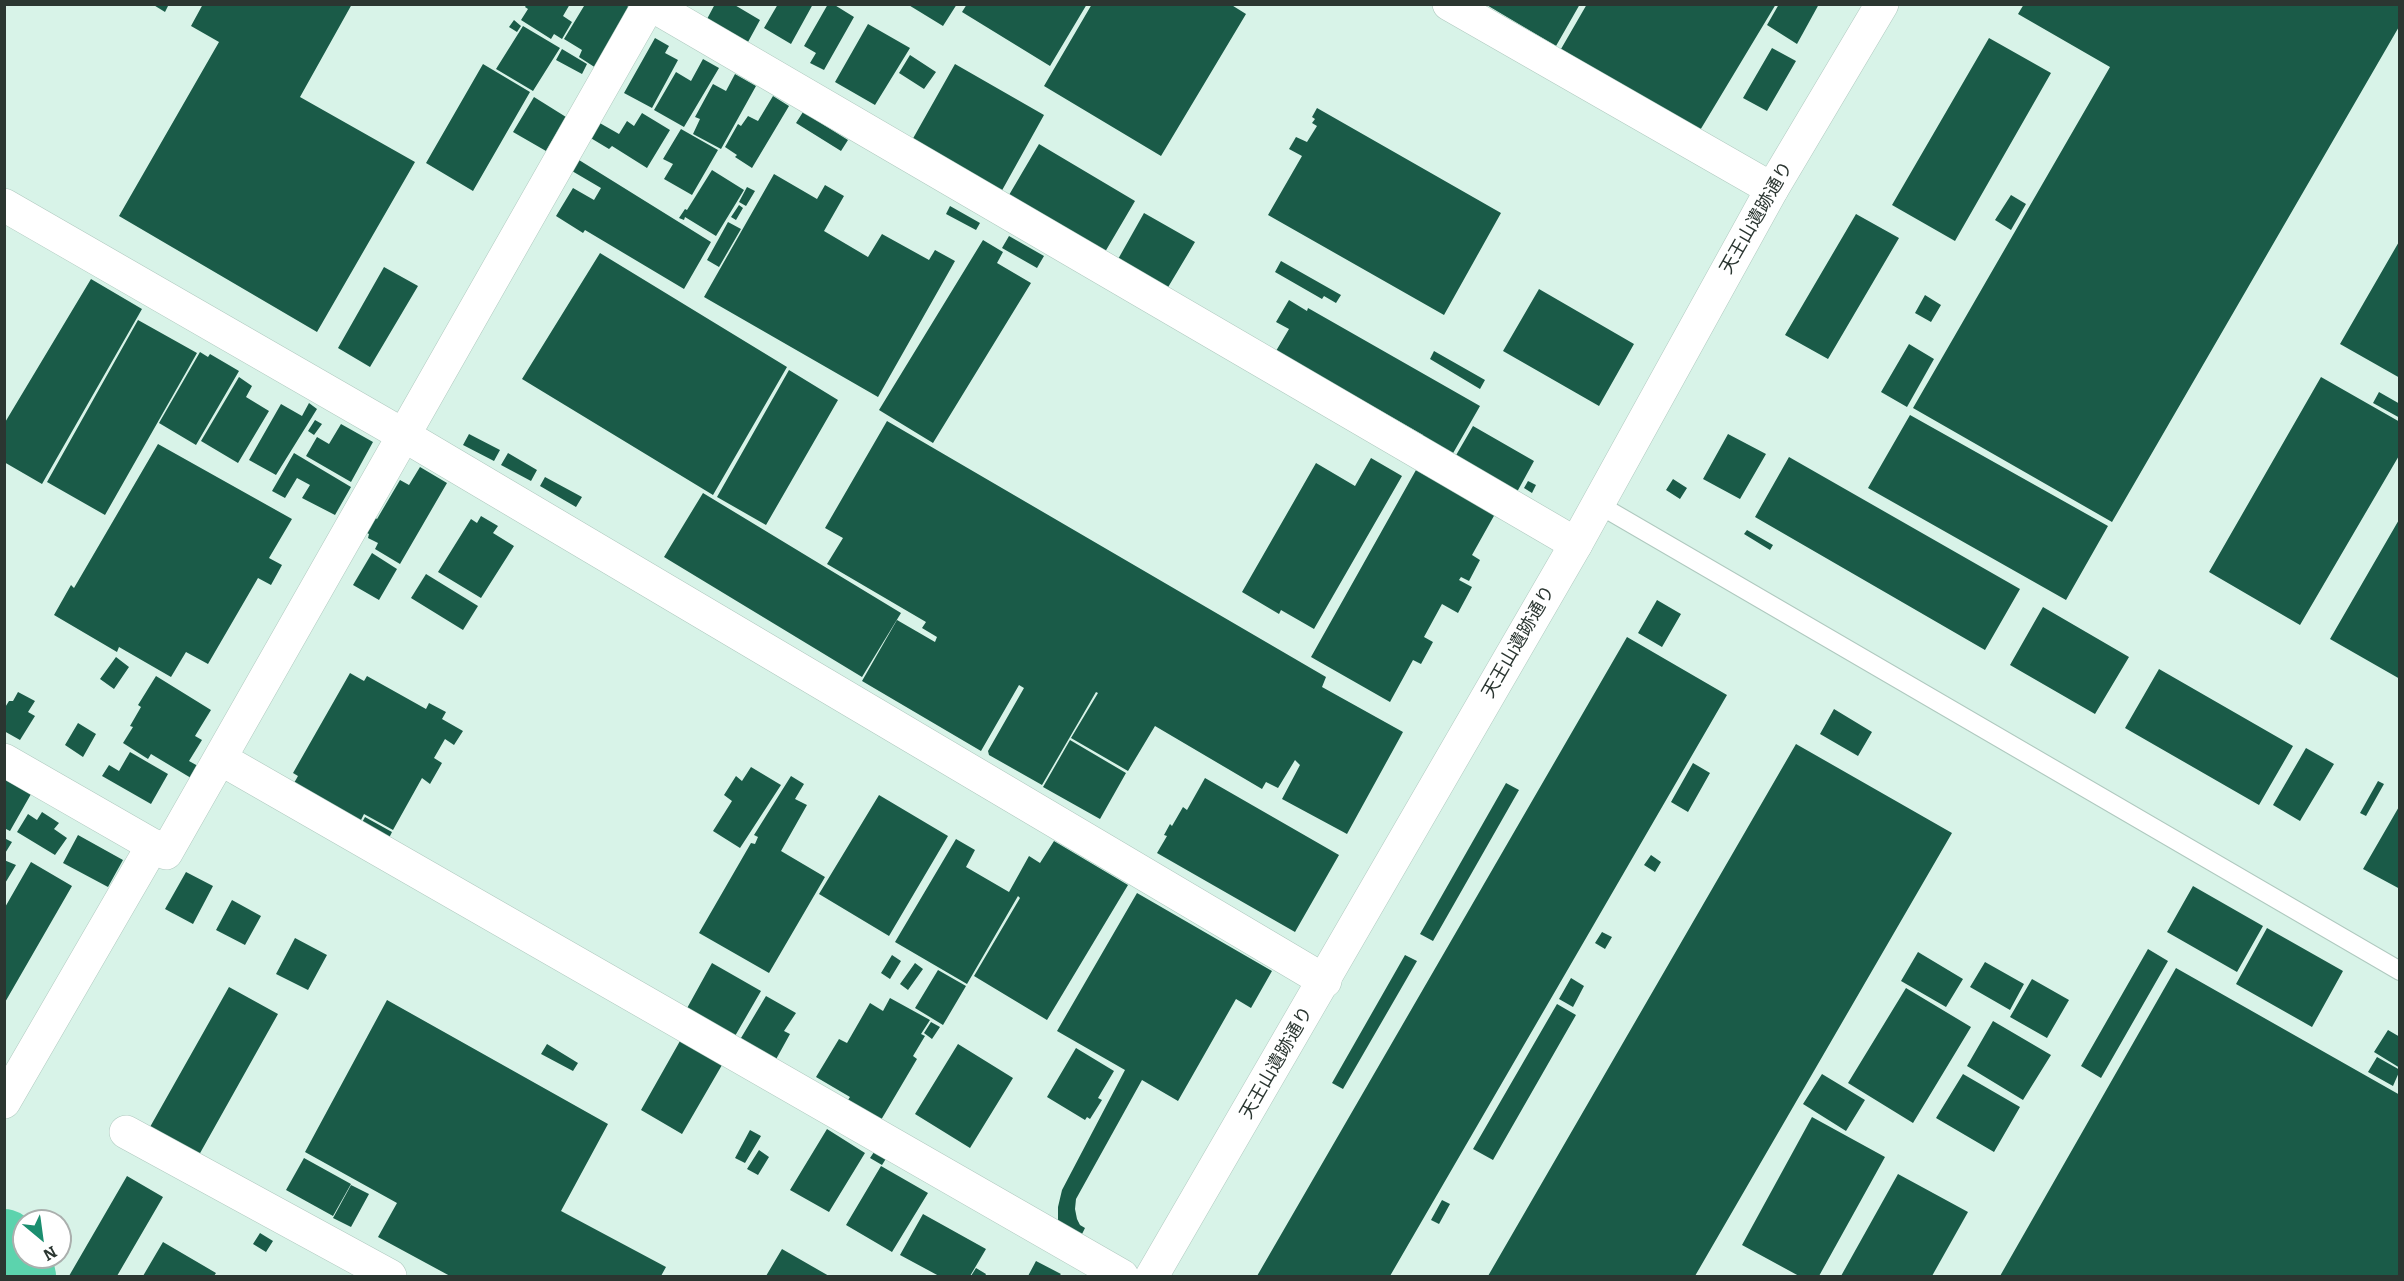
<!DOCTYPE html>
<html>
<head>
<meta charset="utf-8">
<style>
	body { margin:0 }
	#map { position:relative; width:2404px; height:1281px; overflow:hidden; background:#d8f3e8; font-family:Bitter,serif }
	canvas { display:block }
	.frame { position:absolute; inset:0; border:6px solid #2b3631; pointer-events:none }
	.north { position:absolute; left:12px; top:1209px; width:60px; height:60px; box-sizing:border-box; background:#fff; border:2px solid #aaafad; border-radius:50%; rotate:151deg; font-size:16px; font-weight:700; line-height:24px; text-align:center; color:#2b3631 }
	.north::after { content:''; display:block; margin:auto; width:21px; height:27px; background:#1b8e6f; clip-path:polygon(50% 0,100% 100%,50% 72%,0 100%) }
</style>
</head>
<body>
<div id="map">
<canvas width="2404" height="1281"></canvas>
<div class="frame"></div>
<div class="north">N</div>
</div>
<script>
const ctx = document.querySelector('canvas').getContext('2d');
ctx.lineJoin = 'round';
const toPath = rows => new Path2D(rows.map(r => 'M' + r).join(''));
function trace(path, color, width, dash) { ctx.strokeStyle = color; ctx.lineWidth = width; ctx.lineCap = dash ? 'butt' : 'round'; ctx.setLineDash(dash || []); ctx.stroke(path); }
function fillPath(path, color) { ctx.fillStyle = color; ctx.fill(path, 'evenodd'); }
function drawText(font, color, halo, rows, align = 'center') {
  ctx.font = font + ' Bitter,"Noto Sans JP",serif'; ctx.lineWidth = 6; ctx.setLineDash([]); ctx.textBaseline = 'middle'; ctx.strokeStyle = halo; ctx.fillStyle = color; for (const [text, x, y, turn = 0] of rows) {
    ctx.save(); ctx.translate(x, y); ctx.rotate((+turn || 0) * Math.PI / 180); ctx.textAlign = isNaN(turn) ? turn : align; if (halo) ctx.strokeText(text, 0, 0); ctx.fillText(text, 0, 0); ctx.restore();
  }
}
trace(toPath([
	[4,1242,23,1276]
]), '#5cd3ad', 66);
fillPath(toPath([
	[152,4,169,4,165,12],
	[203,4,352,4,300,97,415,162,317,332,119,216,219,42,191,26],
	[527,4,570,4,563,16,572,22,562,39,554,34,551,39,521,20,528,9,525,7],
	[587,4,624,4,632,9,596,68,579,57,582,50,564,39,584,6],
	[715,4,733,4,760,20,748,42,707,19],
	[778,4,813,4,791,44,764,28],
	[828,4,833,4,854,17,824,70,810,63,816,53,804,46],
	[907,4,957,4,943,26],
	[967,4,1087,4,1050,66,962,12],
	[1092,4,1230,4,1246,14,1161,156,1044,86],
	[1485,4,1580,4,1556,46],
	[1587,4,1776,4,1699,132,1561,49],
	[1779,4,1819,4,1797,44,1767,25],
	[2024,4,2400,4,2400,25,2112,522,1913,408,2110,67,2018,14],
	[514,20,521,26,517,32,509,27],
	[868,24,910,48,875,105,835,82],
	[523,26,560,48,533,91,496,69],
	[655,38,669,46,665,53,678,60,652,108,624,93],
	[1989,38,2051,73,1955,241,1892,205],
	[1772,48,1796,61,1767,111,1743,98],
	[562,49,587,64,582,74,556,60],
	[910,55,936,72,924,89,899,73],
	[703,59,719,68,684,127,654,110,676,72,691,81],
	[483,64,530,92,473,191,426,163],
	[955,64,1044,115,1000,194,911,142],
	[735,74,756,86,721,149,693,134,700,119,695,117,713,84,726,91],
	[773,96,789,106,752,168,735,157,737,155,725,147,738,124,741,126,748,116,758,121],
	[534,97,566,117,546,151,513,132],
	[1317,108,1501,213,1444,315,1268,215,1302,156,1289,149,1296,137,1307,142,1317,126,1312,123,1315,119,1312,117],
	[803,112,848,140,841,151,796,123],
	[642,113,670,130,647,168,612,146,609,149,589,137,598,122,619,134,627,121,634,126],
	[681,129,718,150,692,195,664,179,673,164,663,159],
	[1039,144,1135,201,1105,252,1009,195],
	[579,160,711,242,684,289,585,230,583,233,556,216,573,188,594,200,601,188,572,171],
	[712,170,744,190,716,236,685,217,684,220,679,218,685,209,687,210],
	[774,174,817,199,825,185,844,196,824,231,868,257,882,234,929,260,935,250,955,261,878,397,704,297],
	[747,187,755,191,746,206,739,202],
	[2011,195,2026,204,2011,230,1995,220],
	[739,205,743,208,736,220,731,217],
	[950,206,980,223,976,230,946,214],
	[1144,213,1195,242,1167,289,1117,261],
	[1856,214,1899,238,1828,359,1785,335],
	[728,222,741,229,719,267,707,260],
	[1009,236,1044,256,1037,268,1002,248],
	[983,240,1003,252,997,263,1031,283,933,443,879,410],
	[2400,240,2400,378,2340,344],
	[600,253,787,367,713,495,522,379],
	[1281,261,1341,295,1336,303,1324,296,1322,299,1275,272],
	[384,267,418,286,370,367,338,348],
	[91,279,142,309,42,484,4,462,4,424],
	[1539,289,1634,344,1599,406,1503,351],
	[1925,295,1941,305,1931,322,1915,313],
	[1289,300,1307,311,1308,308,1480,406,1452,455,1422,438,1423,435,1276,351,1289,329,1276,322],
	[138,320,197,353,105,515,47,482],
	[1909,344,1934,359,1907,407,1881,392],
	[1434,351,1485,380,1480,389,1430,359],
	[200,352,208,357,210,354,239,371,196,445,159,423],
	[789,370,838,400,766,525,717,497],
	[239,377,252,386,246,397,269,411,238,463,201,441],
	[2321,377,2400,422,2400,454,2300,625,2209,572],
	[2379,392,2400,404,2400,418,2373,403],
	[309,403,317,409,276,475,249,460,281,404,302,416],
	[1910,415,2108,526,2066,600,1868,488],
	[315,420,322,424,314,435,308,431],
	[887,421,1326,677,1322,687,1403,732,1347,834,1282,799,1300,765,1295,760,1278,788,1266,782,1262,789,1155,726,1128,771,1071,738,1098,693,1096,692,1042,785,989,755,988,751,1024,688,1019,685,981,751,862,681,897,620,935,642,937,637,922,628,926,622,827,564,843,538,825,528],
	[341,424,373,442,351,482,306,456,317,437,329,444],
	[1473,426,1534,461,1517,492,1455,457],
	[469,434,500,450,494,461,463,445],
	[1728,434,1766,454,1740,499,1703,479],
	[158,444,292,519,269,558,282,565,271,585,258,578,208,664,186,652,171,677,119,647,117,652,54,615,71,585,74,588],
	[294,453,351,487,335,515,302,498,310,485,297,478,285,498,272,491],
	[508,453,537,470,531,481,501,465],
	[1789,457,2020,589,1985,650,1755,517],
	[1371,458,1402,476,1314,629,1281,610,1279,614,1242,592,1316,463,1355,486],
	[420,467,447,483,400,564,375,549,378,543,368,538,369,534,365,532,374,517,377,519,400,480,409,485],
	[1416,470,1495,514,1472,555,1480,560,1469,581,1461,577,1459,580,1472,587,1458,613,1442,604,1424,637,1433,642,1421,664,1413,660,1390,702,1311,657],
	[545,477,582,497,576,507,540,486],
	[1673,479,1687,488,1680,499,1666,490],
	[1528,481,1536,485,1532,493,1524,488],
	[703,493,901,613,862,677,664,557],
	[481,516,498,526,493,533,514,546,481,598,438,572,471,519,477,523],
	[2400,518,2400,679,2330,639],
	[1747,530,1773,545,1770,550,1744,534],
	[372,553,397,569,379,600,353,585],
	[426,574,478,606,463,630,411,598],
	[1657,600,1681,614,1662,647,1638,633],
	[2043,607,2129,657,2095,714,2010,665],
	[1627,637,1727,695,1390,1276,1257,1276],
	[116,657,129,667,114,689,100,679],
	[2159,669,2293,746,2259,805,2125,728],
	[350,673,364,681,367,676,426,709,429,703,446,712,442,719,463,731,454,745,445,739,434,758,442,763,430,784,422,778,393,830,364,814,357,828,290,790,298,776,293,773],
	[156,676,211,710,195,736,202,740,189,761,198,766,191,778,151,754,148,759,123,743,133,727,130,726,141,707,138,705],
	[18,692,35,701,28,712,35,716,20,740,4,731,4,709,9,701,13,701],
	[1834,709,1872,732,1858,756,1820,734],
	[78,723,96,734,83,757,65,745],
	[1070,740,1126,773,1100,819,1043,787],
	[1796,744,1952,833,1695,1276,1488,1276],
	[2306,748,2334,764,2300,821,2273,805],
	[130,752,168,774,151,804,102,776,109,765,119,771],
	[1693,763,1710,773,1688,812,1671,802],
	[751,767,781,785,740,848,713,831,732,801,724,795,736,776,742,781],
	[4,771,35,787,10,831,4,828],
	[791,776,804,784,795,799,807,805,781,851,825,877,769,973,699,933,751,843,755,844,758,837,754,835],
	[1205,778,1339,855,1295,932,1157,853,1167,836,1164,835,1170,824,1172,826,1183,807,1187,810],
	[2378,781,2384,784,2366,816,2360,813],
	[1506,783,1519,790,1433,941,1420,934],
	[879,795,948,836,889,936,819,894],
	[2400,805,2400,889,2363,869],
	[42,812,59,823,54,829,67,838,55,855,17,832,28,814,37,820],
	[365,817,392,832,386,844,359,828],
	[78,835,123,860,108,887,63,863],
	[4,838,12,842,4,855],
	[956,839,975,850,966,867,1009,892,1029,856,1040,863,1054,841,1128,885,1047,1020,974,976,1020,898,1018,896,967,984,895,942],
	[1651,855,1661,862,1655,872,1644,865],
	[4,860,16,865,4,885],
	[31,862,72,886,4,1004,4,909],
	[186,872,213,886,193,924,165,909],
	[2193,886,2263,926,2237,972,2167,932],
	[1137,893,1272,971,1251,1008,1236,999,1178,1101,1142,1080,1076,1199,1075,1209,1077,1219,1080,1225,1085,1228,1078,1242,1061,1229,1058,1220,1058,1207,1062,1190,1125,1070,1057,1031],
	[232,900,261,916,245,945,216,930],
	[2267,928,2343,971,2312,1027,2236,984],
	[1602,932,1612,937,1605,949,1595,943],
	[295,938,327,955,308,990,276,974],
	[2148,949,2168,961,2101,1078,2081,1066],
	[1918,952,1963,979,1946,1007,1901,981],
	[892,955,901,961,890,979,881,973],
	[1405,955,1417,961,1343,1089,1332,1083],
	[1985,962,2024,984,2010,1010,1970,987],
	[712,963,761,991,731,1043,686,1010],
	[915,963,923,969,908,990,900,984],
	[2176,968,2400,1095,2400,1276,2000,1276],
	[938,970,966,986,943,1025,915,1008],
	[1571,978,1584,986,1573,1007,1559,999],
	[2032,979,2069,1000,2047,1038,2010,1017],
	[229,987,278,1014,199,1155,150,1127],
	[1906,988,1971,1027,1913,1123,1848,1083],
	[766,996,796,1013,784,1031,790,1034,774,1063,738,1043],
	[890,998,930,1020,921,1034,925,1036,913,1056,917,1059,881,1120,848,1100,850,1097,816,1077,839,1039,847,1043,870,1003,883,1011],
	[387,1000,608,1124,561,1211,666,1267,661,1276,450,1276,378,1237,397,1203,305,1152],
	[1557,1004,1576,1015,1493,1160,1473,1149],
	[1993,1021,2051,1055,2023,1100,1967,1066],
	[931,1022,940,1027,932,1039,924,1033],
	[2388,1030,2400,1037,2400,1068,2374,1052],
	[680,1041,722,1065,682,1134,641,1110],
	[547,1044,578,1063,573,1071,541,1054],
	[958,1044,1013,1078,970,1148,915,1114],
	[1076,1048,1114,1071,1098,1098,1102,1100,1090,1119,1087,1117,1085,1120,1047,1097],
	[2377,1057,2400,1070,2393,1086,2368,1072],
	[1822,1074,1865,1100,1846,1131,1803,1104],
	[1963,1074,2020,1107,1994,1152,1936,1118],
	[1812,1117,1885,1157,1819,1276,1799,1276,1742,1245],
	[827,1129,865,1153,829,1212,790,1190],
	[750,1130,761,1136,745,1163,735,1158],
	[876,1149,887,1157,882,1165,870,1158],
	[759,1150,769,1157,758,1175,747,1169],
	[304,1158,351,1184,333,1216,286,1190],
	[881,1166,928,1193,892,1252,846,1225],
	[1898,1174,1968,1212,1932,1276,1841,1276],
	[127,1176,163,1197,117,1276,69,1276],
	[351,1185,369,1194,351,1227,333,1218],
	[1442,1200,1450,1204,1439,1224,1431,1220],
	[923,1214,986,1249,970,1276,939,1276,900,1255],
	[260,1233,273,1241,266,1252,253,1244],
	[163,1242,216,1273,214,1276,143,1276],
	[782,1249,829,1276,766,1276],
	[1036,1261,1061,1274,1059,1276,1028,1276],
	[976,1268,986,1274,985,1276,971,1276]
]), '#1a5b48');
const service = toPath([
	[1596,503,2400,971]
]);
const minor = toPath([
	[650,4,1576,544],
	[1449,4,1772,189],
	[4,205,405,436,1325,981],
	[221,759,1122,1276],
	[4,760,166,853,649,4],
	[4,1102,153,845],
	[126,1132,390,1276]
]);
const tertiary = toPath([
	[1152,1276,1576,544,1772,189,1882,4]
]);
trace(service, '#afc9bf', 20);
trace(minor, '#afc9bf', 34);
trace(tertiary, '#afc9bf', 34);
trace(service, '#fff', 18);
trace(minor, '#fff', 33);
trace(tertiary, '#fff', 33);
drawText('18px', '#2b3631', '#fff', [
	["天王山遺跡通り",1757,218,-60],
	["天王山遺跡通り",1519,642,-60],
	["天王山遺跡通り",1277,1063,-60]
]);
</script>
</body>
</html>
